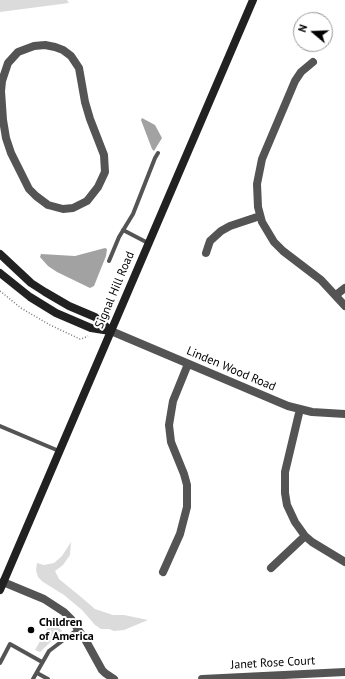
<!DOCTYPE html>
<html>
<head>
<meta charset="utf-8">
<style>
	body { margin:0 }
	#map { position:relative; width:345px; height:679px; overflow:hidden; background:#fff; font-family:"PT Sans",sans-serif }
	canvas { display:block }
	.north { position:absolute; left:293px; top:12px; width:40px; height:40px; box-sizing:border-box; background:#fff; border:1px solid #999; border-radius:50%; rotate:289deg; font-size:11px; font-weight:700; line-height:16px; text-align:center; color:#000 }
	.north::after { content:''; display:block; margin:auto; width:14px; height:18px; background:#000; clip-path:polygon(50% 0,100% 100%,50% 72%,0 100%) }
</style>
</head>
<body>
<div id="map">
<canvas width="345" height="679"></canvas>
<div class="north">N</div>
</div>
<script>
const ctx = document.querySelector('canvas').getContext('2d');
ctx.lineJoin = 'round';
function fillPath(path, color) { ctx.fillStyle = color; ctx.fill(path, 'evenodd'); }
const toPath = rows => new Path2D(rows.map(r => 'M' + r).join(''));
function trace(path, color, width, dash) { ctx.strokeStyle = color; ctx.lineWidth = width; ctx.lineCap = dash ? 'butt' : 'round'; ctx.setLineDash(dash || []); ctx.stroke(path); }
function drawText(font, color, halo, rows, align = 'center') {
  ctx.font = font + ' "PT Sans",sans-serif'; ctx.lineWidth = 4; ctx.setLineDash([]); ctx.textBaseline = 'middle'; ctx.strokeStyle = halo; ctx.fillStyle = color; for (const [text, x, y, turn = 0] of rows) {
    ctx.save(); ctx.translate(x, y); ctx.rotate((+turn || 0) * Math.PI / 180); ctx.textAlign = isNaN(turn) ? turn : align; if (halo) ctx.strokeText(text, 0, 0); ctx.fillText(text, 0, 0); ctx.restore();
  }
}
fillPath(toPath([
	[0,0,67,0,69,3,0,12],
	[71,542,70,555,63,565,55,571,59,579,81,597,95,609,113,615,124,615,148,620,124,630,114,631,109,629,101,629,95,625,82,610,64,595,43,582,38,577,36,570,37,563,44,565,54,563,62,556],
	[52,620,62,631,40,652,35,650]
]), '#dbdbdb');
fillPath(toPath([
	[142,118,155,125,162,138,154,151,152,149,141,120],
	[105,248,107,249,106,256,94,286,90,288,57,272,48,266,40,257,41,254,75,256]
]), '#a2a2a2');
trace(toPath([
	[0,291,21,308,50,325,80,339,84,338,88,336]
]), '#767676', 1.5, [1, 2]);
trace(toPath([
	[123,230,148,243],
	[109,261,119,237,133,214,155,158,158,153],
	[0,426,59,451],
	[0,663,10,644,42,662],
	[37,673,48,679],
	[33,679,49,651,78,629]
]), '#545454', 4);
trace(toPath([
	[45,45,55,47,63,50,71,56,79,68,85,102,90,119,104,155,105,172,98,187,87,201,73,208,63,209,48,205,36,196,29,189,11,153,6,138,3,120,1,91,2,81,8,63,18,52,34,46,45,45],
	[313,62,301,72,295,81,262,159,257,184,258,207,262,222,274,242,283,251,321,280,345,306],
	[206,253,210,241,221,231,230,226,260,216],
	[336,295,345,288],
	[111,331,288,406,312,412,345,414],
	[300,409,285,472,285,493,287,505,295,522,305,536,312,542,345,562],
	[271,568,305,536],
	[163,572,180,534,187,507,187,485,184,474,171,442,169,425,173,401,188,364],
	[3,582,44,599,64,612,71,619,86,641,102,670,105,673,114,679],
	[202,679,345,672]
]), '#545454', 8);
trace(toPath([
	[0,254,31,283,45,292,69,306,95,317,111,331],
	[0,273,30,297,56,313,91,328,110,331],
	[0,590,253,0]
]), '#212121', 8);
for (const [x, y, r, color] of [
	[31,630,4,"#000"]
]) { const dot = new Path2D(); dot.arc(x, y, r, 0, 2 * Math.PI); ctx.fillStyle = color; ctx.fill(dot); trace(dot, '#fff', 1.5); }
drawText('12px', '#000', '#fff', [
	["Signal Hill Road",115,290,-67],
	["Linden Wood Road",231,369,23],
	["Janet Rose Court",273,663,-3]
]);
drawText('bold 12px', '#000', '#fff', [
	["Children",39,623],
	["of America",39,637]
], 'left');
</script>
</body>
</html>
